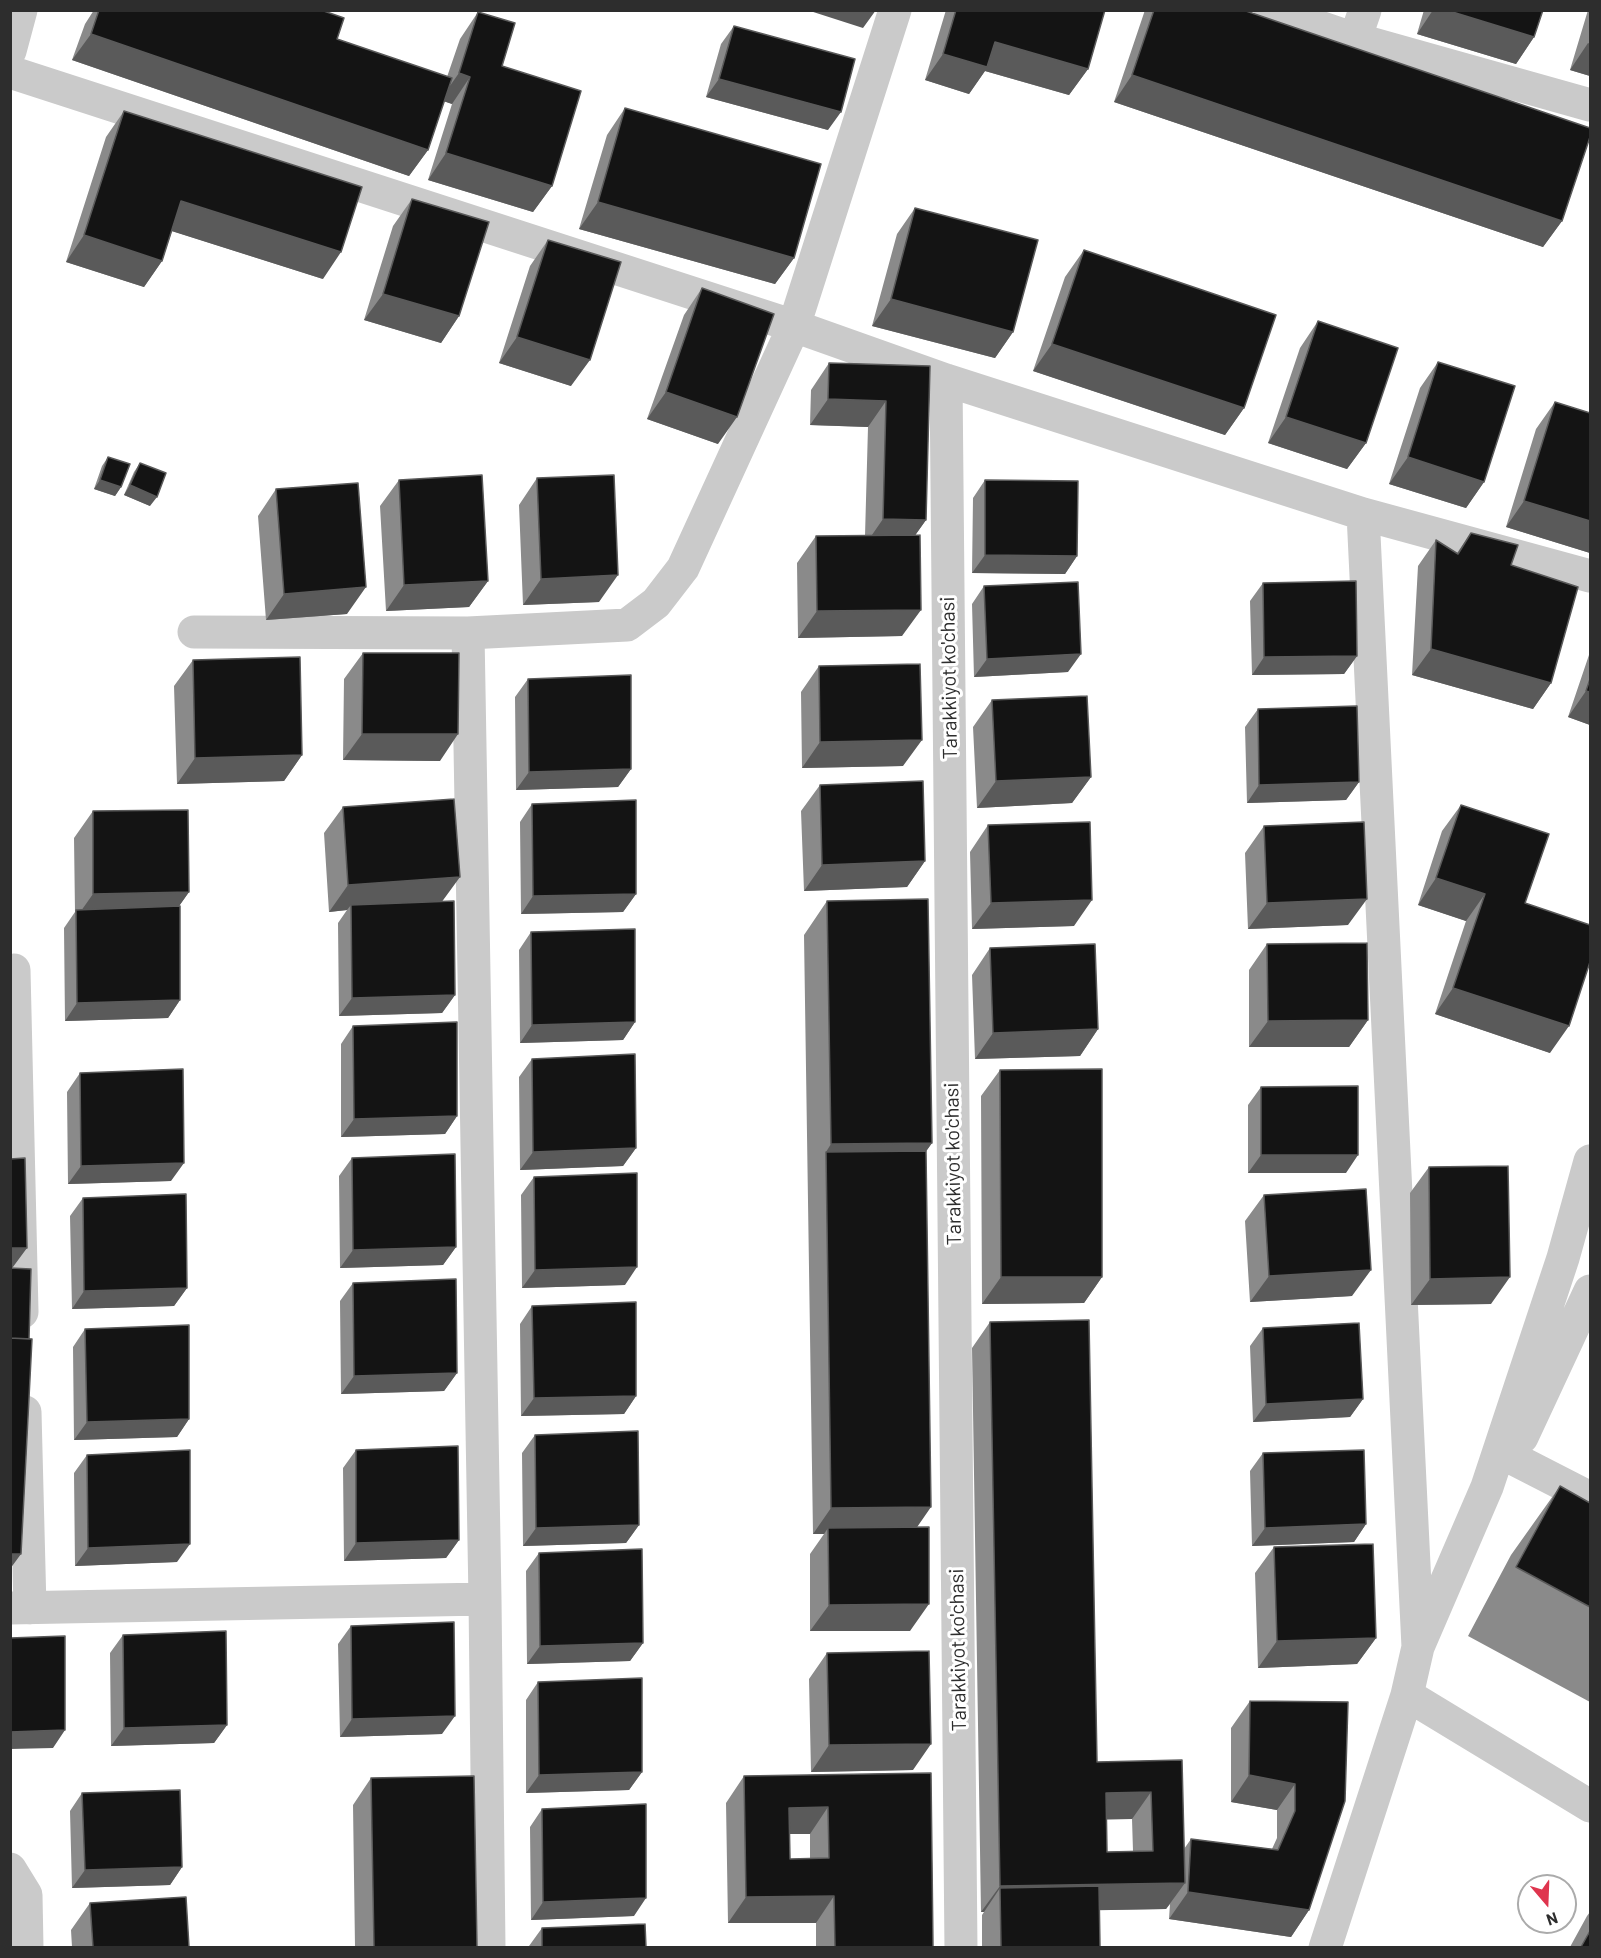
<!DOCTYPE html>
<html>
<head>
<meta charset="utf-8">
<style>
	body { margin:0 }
	#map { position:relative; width:1601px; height:1958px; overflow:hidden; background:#fff; font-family:Barlow,sans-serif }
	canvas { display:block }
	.frame { position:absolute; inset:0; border:12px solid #2d2d2d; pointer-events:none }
	.north { position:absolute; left:1517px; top:1874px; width:60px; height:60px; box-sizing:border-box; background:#fff; border:2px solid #ababab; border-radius:50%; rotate:161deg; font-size:16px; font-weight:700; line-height:24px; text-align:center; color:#2d2d2d }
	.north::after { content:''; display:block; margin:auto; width:21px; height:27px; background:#df354e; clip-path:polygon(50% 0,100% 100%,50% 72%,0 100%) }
</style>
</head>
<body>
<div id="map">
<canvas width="1601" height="1958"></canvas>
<div class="frame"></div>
<div class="north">N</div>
</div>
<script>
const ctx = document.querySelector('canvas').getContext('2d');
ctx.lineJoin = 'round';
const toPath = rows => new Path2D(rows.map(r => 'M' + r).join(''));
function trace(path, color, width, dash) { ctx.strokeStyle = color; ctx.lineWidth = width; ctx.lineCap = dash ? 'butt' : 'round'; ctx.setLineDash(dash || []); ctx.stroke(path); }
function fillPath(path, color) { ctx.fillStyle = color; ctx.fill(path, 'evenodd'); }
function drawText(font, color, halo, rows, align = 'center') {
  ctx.font = font + ' Barlow,sans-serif'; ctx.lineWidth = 6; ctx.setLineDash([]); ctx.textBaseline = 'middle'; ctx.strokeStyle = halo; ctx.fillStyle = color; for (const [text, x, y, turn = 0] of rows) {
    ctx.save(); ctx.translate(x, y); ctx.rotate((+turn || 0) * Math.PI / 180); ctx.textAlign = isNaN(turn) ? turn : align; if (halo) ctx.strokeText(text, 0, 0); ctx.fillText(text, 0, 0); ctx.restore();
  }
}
trace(toPath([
	[1270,10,1355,39,1590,105],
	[1355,39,1365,10],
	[10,51,21,10],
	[10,72,794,326,946,380,1363,514,1590,576],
	[946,380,961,1948],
	[1363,514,1418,1647],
	[194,632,468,633,627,625,656,603,683,568,794,326,895,10],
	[468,633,485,1599,489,1948],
	[14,970,22,1312],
	[25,1412,30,1608],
	[1522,1437,1590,1291],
	[1512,1458,1590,1498],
	[10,1608,485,1599],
	[1407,1695,1590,1806],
	[10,1869,26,1895,27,1948],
	[1325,1948,1407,1695,1418,1647,1487,1487,1563,1258,1590,1161]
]), '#cacaca', 33);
fillPath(toPath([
	[94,10,321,10,337,39,447,77,460,39,478,12,502,66,552,186,533,212,428,180,452,104,444,101,428,150,409,176,72,60,85,24],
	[946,10,1105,10,1088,69,1069,95,985,71,969,94,925,80],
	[1145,10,1243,10,1562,221,1543,247,1114,102],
	[1424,10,1543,10,1534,37,1516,64,1417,34],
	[1588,10,1590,10,1590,76,1570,70],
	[734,26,828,130,706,97,721,44],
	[625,108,794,258,775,284,579,229,607,135],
	[124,111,323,279,172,231,162,261,144,287,66,262,106,137],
	[412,199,459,316,441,343,364,320,393,226],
	[915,208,1013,332,995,358,872,326,897,234],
	[548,240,571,386,499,363,530,266],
	[1084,250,1244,408,1225,435,1033,371,1065,277],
	[702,288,718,444,647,419,684,315],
	[1318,321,1366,443,1347,469,1268,443,1300,348],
	[1438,362,1484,482,1466,508,1389,484,1420,388],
	[829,363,930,366,926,520,915,535,902,636,798,638,797,563,816,536,865,536,868,427,810,425,811,390],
	[1555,402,1590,413,1590,553,1506,527,1536,429],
	[108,457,121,487,115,496,94,489,102,466],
	[140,463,150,506,124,495,134,472],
	[537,478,599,602,523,605,519,505],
	[399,480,488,581,469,607,386,611,380,506],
	[985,480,1077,556,1065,574,972,573,973,498],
	[276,489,347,614,266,620,258,516],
	[1471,533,1511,565,1551,683,1533,709,1412,675,1418,566,1436,540,1457,553],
	[1263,583,1357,656,1344,674,1252,675,1250,601],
	[984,586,1068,672,974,677,972,604],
	[1590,652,1590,725,1568,717],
	[363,653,440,761,343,760,344,679],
	[193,660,302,755,284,781,177,784,174,686],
	[819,666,903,766,802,768,801,692],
	[528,679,631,769,618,787,516,790,515,697],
	[992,700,1091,777,1072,803,977,808,973,727],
	[1258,709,1359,782,1346,800,1247,803,1245,727],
	[820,785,925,861,907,887,804,891,801,811],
	[532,804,636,894,623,912,521,914,520,822],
	[1461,805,1525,903,1550,1053,1435,1014,1466,921,1418,905,1442,831],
	[343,807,443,902,455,995,442,1013,339,1016,338,923,347,910,329,912,324,833],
	[93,811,189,892,179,906,180,1000,168,1018,65,1021,64,928,75,912,74,838],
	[988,825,1074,926,972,929,970,852],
	[1264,826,1348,925,1248,929,1245,853],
	[827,901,932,1143,926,1151,917,1527,910,1631,810,1631,810,1554,824,1534,813,1534,804,935],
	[531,932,635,1022,623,1040,520,1043,519,950],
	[1267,944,1368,1020,1349,1047,1249,1047,1249,970],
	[990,948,1098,1029,1080,1056,975,1059,972,975],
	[353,1026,457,1116,445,1134,341,1137,341,1044],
	[532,1059,636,1148,623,1166,520,1170,519,1077],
	[1000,1070,1102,1277,1084,1303,982,1304,981,1096],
	[80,1073,171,1181,68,1184,67,1092],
	[1261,1087,1346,1173,1248,1173,1248,1105],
	[352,1158,456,1247,443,1265,340,1268,339,1176],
	[1429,1167,1491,1304,1411,1305,1410,1193],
	[534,1177,625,1285,522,1288,521,1195],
	[1264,1195,1352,1296,1250,1302,1245,1221],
	[83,1198,187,1288,174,1306,72,1309,70,1216],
	[353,1283,457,1373,444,1391,341,1394,340,1301],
	[532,1306,636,1396,624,1414,521,1416,520,1324],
	[990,1322,1097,1762,1182,1760,1184,1849,1191,1839,1272,1849,1277,1838,1277,1810,1231,1802,1231,1728,1250,1701,1348,1702,1309,1910,1291,1937,1169,1919,1170,1904,1166,1909,1099,1910,1100,1947,982,1947,982,1915,984,1912,981,1912,972,1348],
	[1106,1819,1132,1819,1133,1851,1107,1852],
	[1263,1328,1363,1399,1350,1417,1253,1422,1250,1346],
	[85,1329,189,1419,177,1437,74,1440,73,1347],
	[535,1435,639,1525,626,1543,523,1546,522,1453],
	[356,1450,459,1540,446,1558,344,1561,343,1468],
	[1263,1453,1366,1524,1354,1542,1252,1546,1250,1471],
	[87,1455,177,1562,75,1566,74,1473],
	[1560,1486,1590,1503,1590,1702,1468,1636,1511,1555],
	[1274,1547,1376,1638,1357,1664,1258,1668,1255,1573],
	[539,1553,643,1643,630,1661,527,1664,526,1571],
	[351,1626,442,1734,340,1737,338,1644],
	[123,1635,227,1725,214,1743,111,1746,110,1653],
	[827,1653,913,1770,811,1772,809,1679],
	[538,1682,642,1772,629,1790,526,1793,526,1700],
	[931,1773,933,1947,816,1947,816,1923,728,1923,726,1803,744,1776],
	[789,1834,810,1834,810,1859,790,1859],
	[371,1778,477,1947,355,1947,353,1805],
	[82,1793,182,1867,170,1885,72,1888,70,1811],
	[542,1809,634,1916,531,1920,530,1827],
	[90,1903,189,1947,72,1947,71,1930],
	[1590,1912,1590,1947,1570,1947,1587,1916],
	[542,1928,646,1947,529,1947,529,1946]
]), '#8a8a8a');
fillPath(toPath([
	[807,10,876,10,863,28],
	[1433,10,1446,10,1534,37,1516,64,1417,34],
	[91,34,428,150,409,176,72,60],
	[995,42,1088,69,1069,95,985,71,969,94,925,80,943,54],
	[1588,43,1590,44,1590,76,1570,70],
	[459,73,470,77,452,104,440,100],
	[1132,75,1562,221,1543,247,1114,102],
	[719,79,841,112,828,130,706,97],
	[446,153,552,186,533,212,428,180],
	[181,201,341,252,323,279,162,228],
	[598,202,794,258,775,284,579,229],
	[84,235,162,261,144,287,66,262],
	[383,294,459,316,441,343,364,320],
	[891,299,1013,332,995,358,872,326],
	[517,337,590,360,571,386,499,363],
	[1052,344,1244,408,1225,435,1033,371],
	[666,392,737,417,718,444,647,419],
	[828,399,886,401,868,427,810,425],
	[1286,417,1366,443,1347,469,1268,443],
	[1408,457,1484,482,1466,508,1389,484],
	[100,480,121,487,115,496,94,489],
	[130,485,157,497,150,506,124,495],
	[1524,501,1590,521,1590,553,1506,527],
	[883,519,926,520,907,547,865,545],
	[985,555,1077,556,1065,574,972,573],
	[618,575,599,602,523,605,541,579],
	[488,581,469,607,386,611,404,585],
	[366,587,347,614,266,620,284,594],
	[921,610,902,636,798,638,817,611],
	[1431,649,1551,683,1533,709,1412,675],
	[1081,654,1068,672,974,677,987,659],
	[1357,656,1344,674,1252,675,1264,657],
	[1586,691,1590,692,1590,725,1568,717],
	[362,734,458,734,440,761,343,760],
	[922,740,903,766,802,768,820,742],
	[302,755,284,781,177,784,195,758],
	[631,769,618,787,516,790,529,772],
	[1091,777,1072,803,977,808,996,781],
	[1359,782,1346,800,1247,803,1259,785],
	[925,861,907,887,804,891,822,865],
	[460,877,441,903,351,905,347,910,329,912,348,885],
	[1436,878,1485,894,1466,921,1418,905],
	[189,892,170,919,76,918,93,894],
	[636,894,623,912,521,914,533,896],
	[1367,899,1348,925,1248,929,1267,903],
	[1092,900,1074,926,972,929,991,903],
	[1453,988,1569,1026,1550,1053,1435,1014],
	[455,995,442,1013,339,1016,352,998],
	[180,1000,168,1018,65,1021,77,1003],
	[1368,1020,1349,1047,1249,1047,1268,1021],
	[635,1022,623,1040,520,1043,532,1025],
	[1098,1029,1080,1056,975,1059,993,1033],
	[457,1116,445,1134,341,1137,354,1119],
	[932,1143,908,1177,826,1152,831,1144],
	[636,1148,623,1166,520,1170,533,1152],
	[1261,1155,1358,1155,1346,1173,1248,1173],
	[184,1163,171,1181,68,1184,81,1166],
	[456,1247,443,1265,340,1268,353,1250],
	[10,1248,27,1248,10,1271],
	[637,1267,625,1285,522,1288,535,1270],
	[1371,1270,1352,1296,1250,1302,1269,1276],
	[1001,1277,1102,1277,1084,1303,982,1304],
	[1510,1277,1491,1304,1411,1305,1430,1279],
	[187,1288,174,1306,72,1309,84,1291],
	[457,1373,444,1391,341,1394,354,1376],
	[636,1396,624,1414,521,1416,534,1398],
	[1363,1399,1350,1417,1253,1422,1266,1404],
	[189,1419,177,1437,74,1440,87,1422],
	[931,1507,913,1533,828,1528,824,1534,813,1534,831,1508],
	[1366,1524,1354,1542,1252,1546,1265,1528],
	[639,1525,626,1543,523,1546,536,1528],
	[459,1540,446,1558,344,1561,356,1543],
	[190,1544,177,1562,75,1566,88,1548],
	[10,1554,21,1554,10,1569],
	[929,1604,910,1631,810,1631,829,1605],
	[1376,1638,1357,1664,1258,1668,1277,1641],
	[643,1643,630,1661,527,1664,540,1646],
	[455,1716,442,1734,340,1737,352,1719],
	[227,1725,214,1743,111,1746,124,1728],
	[65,1730,53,1748,10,1749,10,1732],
	[931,1744,913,1770,811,1772,829,1745],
	[642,1772,629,1790,526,1793,539,1775],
	[1249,1775,1295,1784,1277,1810,1231,1802],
	[1151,1792,1132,1819,1087,1820,1106,1793],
	[828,1807,810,1834,770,1834,789,1808],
	[182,1867,170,1885,72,1888,85,1870],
	[1185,1883,1166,1909,1001,1912,1000,1888,984,1912,981,1912,1000,1886],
	[1188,1892,1309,1910,1291,1937,1169,1919],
	[834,1896,816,1923,728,1923,746,1897],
	[646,1898,634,1916,531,1920,543,1902]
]), '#5a5a5a');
const building = toPath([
	[99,10,321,10,344,18,337,39,452,78,428,150,91,34,99,10],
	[956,10,1105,10,1088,69,995,42,987,67,943,54,956,10],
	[1154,10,1243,10,1590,128,1590,137,1562,221,1132,75,1154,10],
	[1446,10,1543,10,1534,37,1446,10],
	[478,12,515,23,502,66,581,91,552,186,446,153,470,77,459,73,478,12],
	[734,26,855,59,841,112,719,79,734,26],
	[625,108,821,164,794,258,598,202,625,108],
	[124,111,362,187,341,252,181,201,162,261,84,235,124,111],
	[412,199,489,222,459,316,383,294,412,199],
	[915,208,1038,240,1013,332,891,299,915,208],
	[548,240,621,262,590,360,517,337,548,240],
	[1084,250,1276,315,1244,408,1052,344,1084,250],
	[702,288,774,314,737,417,666,392,702,288],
	[1318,321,1398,348,1366,443,1286,417,1318,321],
	[1438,362,1515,386,1484,482,1408,457,1438,362],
	[829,363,930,366,926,520,883,519,886,401,828,399,829,363],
	[1555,402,1590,413,1590,521,1524,501,1555,402],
	[108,457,130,464,121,487,100,480,108,457],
	[140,463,166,473,157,497,130,485,140,463],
	[482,475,488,581,404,585,399,480,482,475],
	[614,475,618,575,541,579,537,478,614,475],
	[985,480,1078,481,1077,556,985,555,985,480],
	[358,483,366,587,284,594,276,489,358,483],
	[1471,533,1518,545,1511,565,1578,587,1551,683,1431,649,1436,540,1458,554,1471,533],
	[920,535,921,610,817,611,816,536,920,535],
	[1356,581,1357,656,1264,657,1263,583,1356,581],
	[1078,582,1081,654,987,659,984,586,1078,582],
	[363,653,459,653,458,734,362,734,363,653],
	[300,657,302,755,195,758,193,660,300,657],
	[920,664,922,740,820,742,819,666,920,664],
	[631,675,631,769,529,772,528,679,631,675],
	[1590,679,1590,692,1586,691,1590,679],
	[1087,696,1091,777,996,781,992,700,1087,696],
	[1357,706,1359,782,1259,785,1258,709,1357,706],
	[923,781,925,861,822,865,820,785,923,781],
	[454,799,460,877,348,885,343,807,454,799],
	[636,800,636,894,533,896,532,804,636,800],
	[1461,805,1549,834,1525,903,1590,925,1590,962,1569,1026,1453,988,1485,894,1436,878,1461,805],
	[188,810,189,892,93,894,93,811,188,810],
	[1090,822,1092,900,991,903,988,825,1090,822],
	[1364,822,1367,899,1267,903,1264,826,1364,822],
	[928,899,932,1143,831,1144,827,901,928,899],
	[454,901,455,995,352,998,351,905,454,901],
	[180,906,180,1000,77,1003,76,910,180,906],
	[635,929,635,1022,532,1025,531,932,635,929],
	[1367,943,1368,1020,1268,1021,1267,944,1367,943],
	[1095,944,1098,1029,993,1033,990,948,1095,944],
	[457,1022,457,1116,354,1119,353,1026,457,1022],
	[635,1054,636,1148,533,1152,532,1059,635,1054],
	[183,1069,184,1163,81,1166,80,1073,183,1069],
	[1102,1069,1102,1277,1001,1277,1000,1070,1102,1069],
	[1358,1086,1358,1155,1261,1155,1261,1087,1358,1086],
	[926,1151,931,1507,831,1508,826,1152,926,1151],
	[455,1154,456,1247,353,1250,352,1158,455,1154],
	[25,1158,27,1248,10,1248,10,1159,25,1158],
	[1508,1166,1510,1277,1430,1279,1429,1167,1508,1166],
	[637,1173,637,1267,535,1270,534,1177,637,1173],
	[1366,1189,1371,1270,1269,1276,1264,1195,1366,1189],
	[186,1194,187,1288,84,1291,83,1198,186,1194],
	[10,1268,31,1269,29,1339,10,1338,10,1268],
	[456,1279,457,1373,354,1376,353,1283,456,1279],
	[636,1302,636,1396,534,1398,532,1306,636,1302],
	[1089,1320,1097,1762,1182,1760,1185,1883,1000,1886,990,1322,1089,1320],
	[1151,1792,1153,1851,1107,1852,1106,1793,1151,1792],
	[1359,1323,1363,1399,1266,1404,1263,1328,1359,1323],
	[189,1325,189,1419,87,1422,85,1329,189,1325],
	[10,1338,32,1339,21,1554,10,1554,10,1338],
	[638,1431,639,1525,536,1528,535,1435,638,1431],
	[458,1446,459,1540,356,1543,356,1450,458,1446],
	[190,1450,190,1544,88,1548,87,1455,190,1450],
	[1364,1450,1366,1524,1265,1528,1263,1453,1364,1450],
	[1560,1486,1590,1503,1590,1607,1516,1567,1560,1486],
	[929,1527,929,1604,829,1605,828,1528,929,1527],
	[1373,1544,1376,1638,1277,1641,1274,1547,1373,1544],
	[642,1549,643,1643,540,1646,539,1553,642,1549],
	[454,1622,455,1716,352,1719,351,1626,454,1622],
	[226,1631,227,1725,124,1728,123,1635,226,1631],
	[65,1636,65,1730,10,1732,10,1638,65,1636],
	[929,1651,931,1744,829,1745,827,1653,929,1651],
	[642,1678,642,1772,539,1775,538,1682,642,1678],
	[1250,1701,1348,1702,1345,1801,1309,1910,1188,1892,1191,1839,1278,1850,1295,1811,1295,1784,1249,1775,1250,1701],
	[931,1773,933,1947,835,1947,834,1896,746,1897,744,1776,931,1773],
	[828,1807,829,1858,790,1859,789,1808,828,1807],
	[474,1776,477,1947,374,1947,371,1778,474,1776],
	[180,1790,182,1867,85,1870,82,1793,180,1790],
	[646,1804,646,1898,543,1902,542,1809,646,1804],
	[1099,1886,1100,1947,1001,1947,1000,1888,1099,1886],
	[186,1897,189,1947,93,1947,90,1903,186,1897],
	[645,1924,646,1947,542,1947,542,1928,645,1924],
	[1590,1931,1590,1947,1581,1947,1590,1931]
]);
fillPath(building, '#141414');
trace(building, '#5a5a5a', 1.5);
drawText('20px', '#2d2d2d', '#fff', [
	["Tarakkiyot ko'chasi",949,678,-91],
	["Tarakkiyot ko'chasi",953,1164,-91],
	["Tarakkiyot ko'chasi",958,1650,-91]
]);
</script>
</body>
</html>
